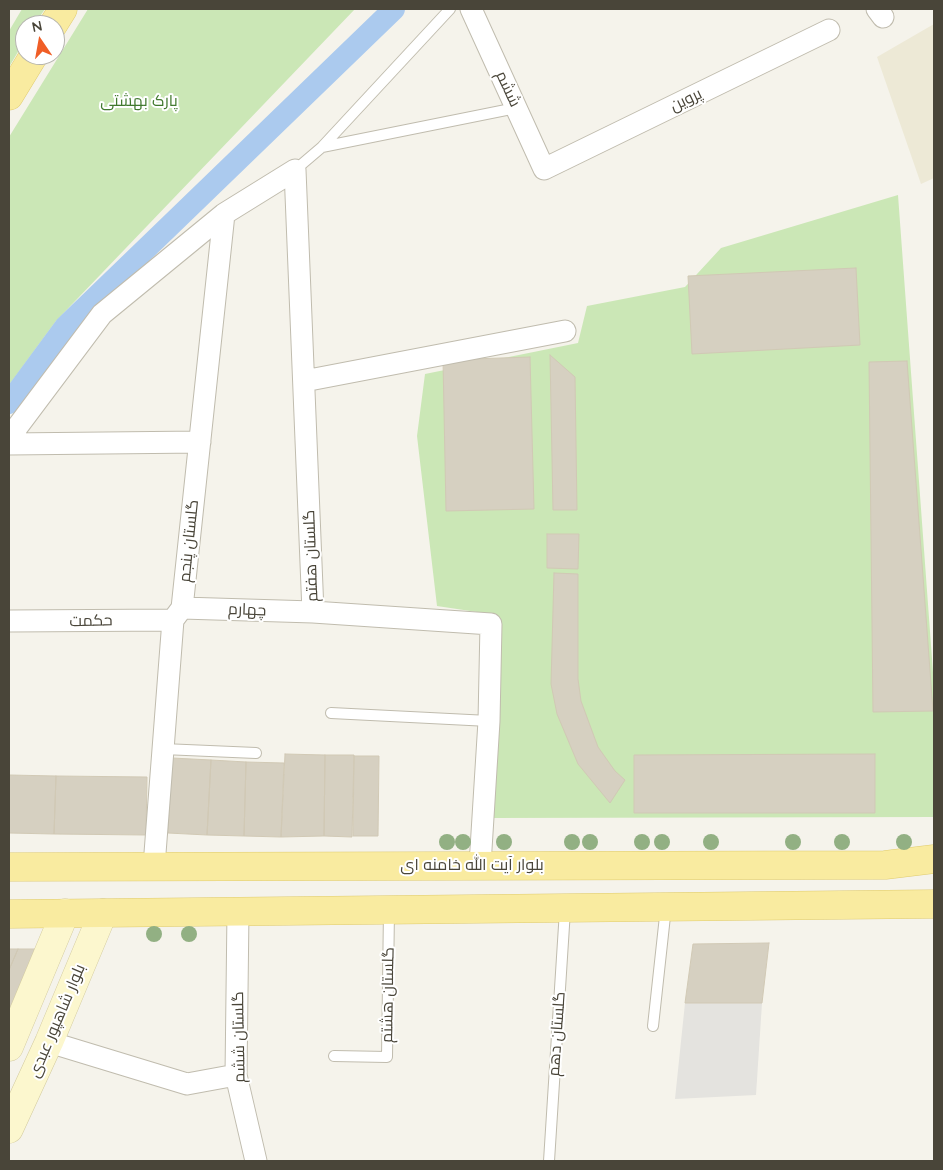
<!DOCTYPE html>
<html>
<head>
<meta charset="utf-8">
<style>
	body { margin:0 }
	#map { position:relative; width:943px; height:1170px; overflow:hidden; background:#f5f3eb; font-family:Quicksand,sans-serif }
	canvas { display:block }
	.frame { position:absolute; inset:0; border:10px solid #494539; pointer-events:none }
	.north { position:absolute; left:15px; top:15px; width:50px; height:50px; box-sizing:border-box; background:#fff; border:1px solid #b6b5b0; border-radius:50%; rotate:348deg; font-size:14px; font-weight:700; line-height:20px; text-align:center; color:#494539 }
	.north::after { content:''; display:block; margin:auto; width:18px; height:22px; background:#f05e27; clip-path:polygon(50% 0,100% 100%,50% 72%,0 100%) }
</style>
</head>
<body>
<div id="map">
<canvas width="943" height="1170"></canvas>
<div class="frame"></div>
<div class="north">N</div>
</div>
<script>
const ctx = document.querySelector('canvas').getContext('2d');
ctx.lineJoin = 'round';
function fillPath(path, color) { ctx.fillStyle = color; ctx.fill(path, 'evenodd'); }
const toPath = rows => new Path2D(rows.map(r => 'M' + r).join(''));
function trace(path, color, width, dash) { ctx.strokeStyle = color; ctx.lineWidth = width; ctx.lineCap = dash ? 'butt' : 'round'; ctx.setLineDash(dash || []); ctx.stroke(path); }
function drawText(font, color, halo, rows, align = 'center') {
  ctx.font = font + ' Quicksand,Cairo,sans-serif'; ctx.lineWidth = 4; ctx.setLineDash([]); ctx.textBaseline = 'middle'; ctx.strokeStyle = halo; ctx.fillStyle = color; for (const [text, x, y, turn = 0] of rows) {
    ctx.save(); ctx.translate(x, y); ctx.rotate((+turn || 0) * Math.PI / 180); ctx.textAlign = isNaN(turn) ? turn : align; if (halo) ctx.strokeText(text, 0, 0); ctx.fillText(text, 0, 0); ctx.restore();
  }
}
fillPath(toPath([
	[934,24,934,178,921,184,877,57]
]), '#ede9d6');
fillPath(toPath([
	[22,9,45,9,34,25,25,25,25,40,9,67,9,31],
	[88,9,355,9,56,321,9,385,9,137],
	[898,195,934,686,934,817,490,818,497,615,437,606,417,436,425,374,578,343,587,306,685,287,721,248]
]), '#cbe7b6');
fillPath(toPath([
	[685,1003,762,1003,756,1095,675,1099]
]), '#e4e3df');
trace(toPath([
	[9,403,65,327,394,9]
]), '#abcaee', 22);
const building = toPath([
	[856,268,860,345,692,354,688,276,856,268],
	[550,355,575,377,577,510,553,510,550,355],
	[530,357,534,509,446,511,443,360,530,357],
	[907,361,933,711,873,712,869,362,907,361],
	[547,534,579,534,578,569,547,568,547,534],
	[554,573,578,574,578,679,581,701,598,747,615,771,625,780,610,803,578,764,557,714,551,684,554,573],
	[285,754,325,755,324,836,281,837,285,754],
	[875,754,875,813,634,813,634,755,875,754],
	[325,755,354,755,352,837,324,836,325,755],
	[354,756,379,756,378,836,353,836,354,756],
	[172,758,211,760,207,835,168,833,172,758],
	[211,760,246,762,244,836,207,835,211,760],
	[246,762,284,763,281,837,244,836,246,762],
	[9,775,56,776,54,834,9,833,9,775],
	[56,776,147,777,146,835,54,834,56,776],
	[769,943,762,1003,685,1003,693,944,769,943],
	[9,949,18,949,9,970,9,949],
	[18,949,44,949,9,1017,9,970,18,949]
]);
fillPath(building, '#d6d0c1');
trace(building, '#d1c9b5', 1);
const lane = toPath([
	[322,147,516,108],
	[295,170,322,147,450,9],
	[331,713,489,721],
	[163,749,256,753],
	[653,1026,666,907],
	[334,1056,387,1057,389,910],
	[549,1161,565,910]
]);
const street = toPath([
	[471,9,544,169,829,30],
	[877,9,883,17],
	[304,381,565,331],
	[9,438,102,314,224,214,295,170,313,612,491,624,489,721,480,865],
	[9,444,200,442],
	[182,608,313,612],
	[9,621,173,620],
	[154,866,173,620,182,608,224,214],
	[238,911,236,1075,256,1161],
	[49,1042,187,1084,236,1075]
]);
const secondary = toPath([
	[9,1047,65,913],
	[9,1129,49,1042,103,913]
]);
const primary = toPath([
	[53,25,63,9],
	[9,96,34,55],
	[9,867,885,865,934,859],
	[9,914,934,904]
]);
trace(lane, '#c0bcae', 12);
trace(street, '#c0bcae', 23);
trace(secondary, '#d2ca9d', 29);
trace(primary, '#dfcb6f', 29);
trace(lane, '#fff', 10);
trace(street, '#fff', 21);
trace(secondary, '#fcf7ce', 28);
trace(primary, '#f9eba0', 28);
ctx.fillStyle = '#92b083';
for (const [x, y] of [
	[447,842],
	[463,842],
	[504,842],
	[572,842],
	[590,842],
	[642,842],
	[662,842],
	[711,842],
	[793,842],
	[842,842],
	[904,842],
	[154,934],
	[189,934]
]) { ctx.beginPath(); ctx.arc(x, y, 8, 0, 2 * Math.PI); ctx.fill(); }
drawText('16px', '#494539', '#fff', [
	["ششم",508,89,65],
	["پروین",686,100,-26],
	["گلستان پنجم",189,541,-84],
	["گلستان هفتم",311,556,-92],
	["چهارم",247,610,2],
	["حکمت",91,621,-1],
	["بلوار آیت الله خامنه ای",472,865],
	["گلستان هشتم",388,995,-89],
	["بلوار شاهپور عبدی",57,1021,-67],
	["گلستان دهم",557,1034,-86],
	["گلستان ششم",239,1037,-91]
]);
drawText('16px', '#41792e', '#fff', [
	["پارک بهشتی",139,101]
]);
</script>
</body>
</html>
